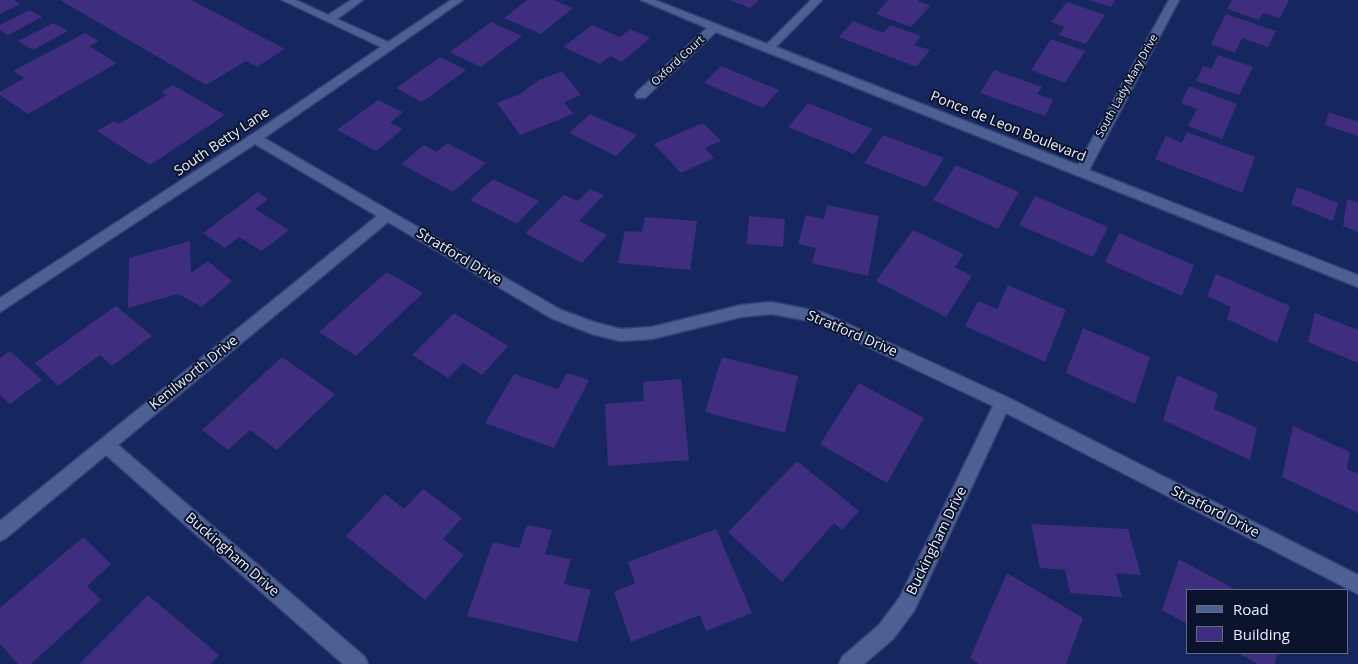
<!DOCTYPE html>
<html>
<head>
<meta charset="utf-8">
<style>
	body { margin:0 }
	#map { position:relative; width:1358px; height:664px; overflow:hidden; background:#16275f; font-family:"Open Sans",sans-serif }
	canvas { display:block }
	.legend { position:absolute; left:1186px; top:589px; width:162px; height:65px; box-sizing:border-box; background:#0b132c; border:1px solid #636b7f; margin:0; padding:6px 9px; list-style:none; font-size:15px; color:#e8eefc }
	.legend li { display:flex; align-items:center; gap:10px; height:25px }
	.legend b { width:25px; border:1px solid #636b7f }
</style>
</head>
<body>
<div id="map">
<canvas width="1358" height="664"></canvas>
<ul class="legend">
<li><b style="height:6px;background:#4c6094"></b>Road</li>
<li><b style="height:14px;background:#3f2d80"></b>Building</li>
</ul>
</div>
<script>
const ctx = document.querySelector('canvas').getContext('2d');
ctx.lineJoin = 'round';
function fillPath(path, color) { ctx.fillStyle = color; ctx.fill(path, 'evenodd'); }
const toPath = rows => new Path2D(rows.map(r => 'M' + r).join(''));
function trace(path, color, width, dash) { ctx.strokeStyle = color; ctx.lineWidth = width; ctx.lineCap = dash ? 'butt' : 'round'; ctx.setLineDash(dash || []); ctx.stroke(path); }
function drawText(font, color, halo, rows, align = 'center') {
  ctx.font = font + ' "Open Sans",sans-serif'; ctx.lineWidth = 4; ctx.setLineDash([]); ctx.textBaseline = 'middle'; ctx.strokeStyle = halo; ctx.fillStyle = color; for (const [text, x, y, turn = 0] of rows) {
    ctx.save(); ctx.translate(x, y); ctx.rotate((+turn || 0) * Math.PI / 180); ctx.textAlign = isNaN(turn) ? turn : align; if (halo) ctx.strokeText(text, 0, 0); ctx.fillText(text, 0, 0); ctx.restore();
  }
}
fillPath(toPath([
	[0,0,14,0,20,4,0,14],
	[60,0,191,0,285,49,257,67,246,61,206,85],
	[527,0,553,0,573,8,541,34,504,18],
	[729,0,759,0,750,8],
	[888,0,919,0,918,1,930,6,911,27,876,14],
	[1089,0,1115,0,1111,7],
	[1232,0,1289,0,1280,18,1263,13,1259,20,1227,9],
	[1067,2,1105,15,1086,44,1059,35,1064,27,1051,22],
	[30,10,42,17,8,35,0,30,0,25],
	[1226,14,1276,31,1268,47,1242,38,1235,53,1211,44],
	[853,21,883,33,890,25,921,36,914,45,930,50,916,67,839,37],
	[491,22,522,36,481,67,450,52],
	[53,23,68,31,33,50,18,41],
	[592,25,620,37,630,29,650,38,622,62,610,56,600,64,563,47],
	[85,33,99,41,89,46,117,63,28,114,0,95,0,92,24,78,13,71],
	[1051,39,1085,51,1065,83,1031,70],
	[1218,55,1253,67,1239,95,1196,81,1203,66,1211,69],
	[440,57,466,70,422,102,396,88],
	[721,66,779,90,763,108,704,83],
	[994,70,1042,87,1037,94,1053,100,1045,116,980,93],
	[562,71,581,95,564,102,573,114,520,135,497,103,520,94,539,80],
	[173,85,225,115,150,165,97,131,114,121,119,124,167,95,161,92],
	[1189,86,1237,104,1222,139,1188,126,1197,109,1181,103],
	[378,100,403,112,390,123,403,129,376,151,337,130],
	[808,103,873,129,854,154,788,127],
	[1329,112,1358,122,1358,136,1325,125],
	[590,114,637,135,616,156,569,133],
	[703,123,721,141,705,148,714,158,681,173,654,144],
	[1187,132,1255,157,1242,193,1155,159,1166,136,1182,143],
	[883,135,944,158,926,187,864,163],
	[447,143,486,163,453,192,401,164,424,145,436,152],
	[956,165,1019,192,998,229,933,200],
	[493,179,539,201,517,224,470,200],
	[1297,187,1338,203,1333,221,1291,204],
	[590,189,604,195,579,221,607,235,582,263,525,233,564,195,578,201],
	[258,192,268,199,255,209,289,230,262,251,239,237,225,248,203,233],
	[1035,196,1108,227,1093,257,1019,225],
	[1347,199,1358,202,1358,232,1343,226],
	[827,205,879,216,868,276,812,263,816,248,798,244,806,215,824,219],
	[749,216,785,219,783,247,747,244],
	[645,217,697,221,690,270,618,263,625,231,642,232],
	[913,230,964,254,955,267,972,276,946,317,876,281],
	[1119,233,1194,265,1182,296,1105,262],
	[190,241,191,273,208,261,232,281,202,307,178,294,128,308,129,258],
	[387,272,423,293,356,356,319,332],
	[1216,274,1290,306,1277,343,1227,319,1231,307,1207,296],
	[1008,285,1066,310,1045,362,965,326,978,301,997,309],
	[116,306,152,336,112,366,100,355,58,386,35,363],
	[454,313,508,346,482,375,463,363,448,378,412,355],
	[1315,313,1358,330,1358,363,1308,342],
	[1083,328,1150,357,1135,404,1066,373],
	[10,351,42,380,10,404,0,395,0,358],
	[282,357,335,394,277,450,250,430,228,450,202,430],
	[722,357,798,376,785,433,705,412],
	[567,373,589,380,554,448,485,423,514,374,558,389],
	[1177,375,1218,394,1214,409,1257,428,1250,460,1163,420],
	[681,379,689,460,608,466,605,404,644,401,643,382],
	[859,383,924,418,887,483,820,444],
	[1293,426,1350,452,1347,469,1358,474,1358,513,1282,477],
	[797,461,859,511,842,530,834,523,782,582,728,532],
	[423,489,462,518,443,539,464,555,425,600,346,536,385,494,404,509],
	[1031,524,1128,529,1141,575,1116,573,1122,597,1070,593,1065,570,1040,568],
	[527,525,552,530,545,554,571,559,564,584,591,590,577,642,467,616,493,542,519,548],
	[716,529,752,613,706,631,700,615,631,642,614,592,635,583,628,562],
	[83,537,111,564,87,586,101,600,31,664,18,664,0,644,0,608],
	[1179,559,1236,590,1187,590,1187,624,1162,610],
	[1007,573,1083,618,1066,664,979,664,970,658],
	[148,595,219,655,211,664,79,664],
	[1238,653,1277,653,1275,664,1258,664]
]), '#3f2d80');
const minor = toPath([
	[282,0,296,0,328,15,351,0,363,0,337,19,388,42,451,0,463,0,264,138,561,310,594,322,620,329,652,327,741,305,771,302,822,312,1009,398,1358,575,1358,594,1006,413,914,611,893,639,864,664,839,664,842,657,879,625,900,597,993,406,815,322,771,314,741,317,652,339,620,341,592,334,551,318,388,222,118,445,365,657,368,664,343,664,106,455,6,538,0,541,0,521,377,216,255,144,0,312,0,298,251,135,381,47,282,0],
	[641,0,655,0,767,44,811,0,822,0,776,47,1078,165,1169,0,1179,0,1089,170,1358,275,1358,287,716,32,645,98,637,98,635,95,637,92,707,28,641,0]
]);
trace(minor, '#334375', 3);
fillPath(minor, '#4c6094');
drawText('11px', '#e8eefc', '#0b132c', [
	["Oxford Court",678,61,-43],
	["South Lady Mary Drive",1127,86,-61]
]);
drawText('14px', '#e8eefc', '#0b132c', [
	["Ponce de Leon Boulevard",1008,127,22],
	["South Betty Lane",222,142,-34],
	["Stratford Drive",459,257,31],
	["Stratford Drive",852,334,23],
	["Kenilworth Drive",194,373,-39],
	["Stratford Drive",1215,512,27],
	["Buckingham Drive",937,541,-64],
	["Buckingham Drive",232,555,41]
]);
</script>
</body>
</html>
